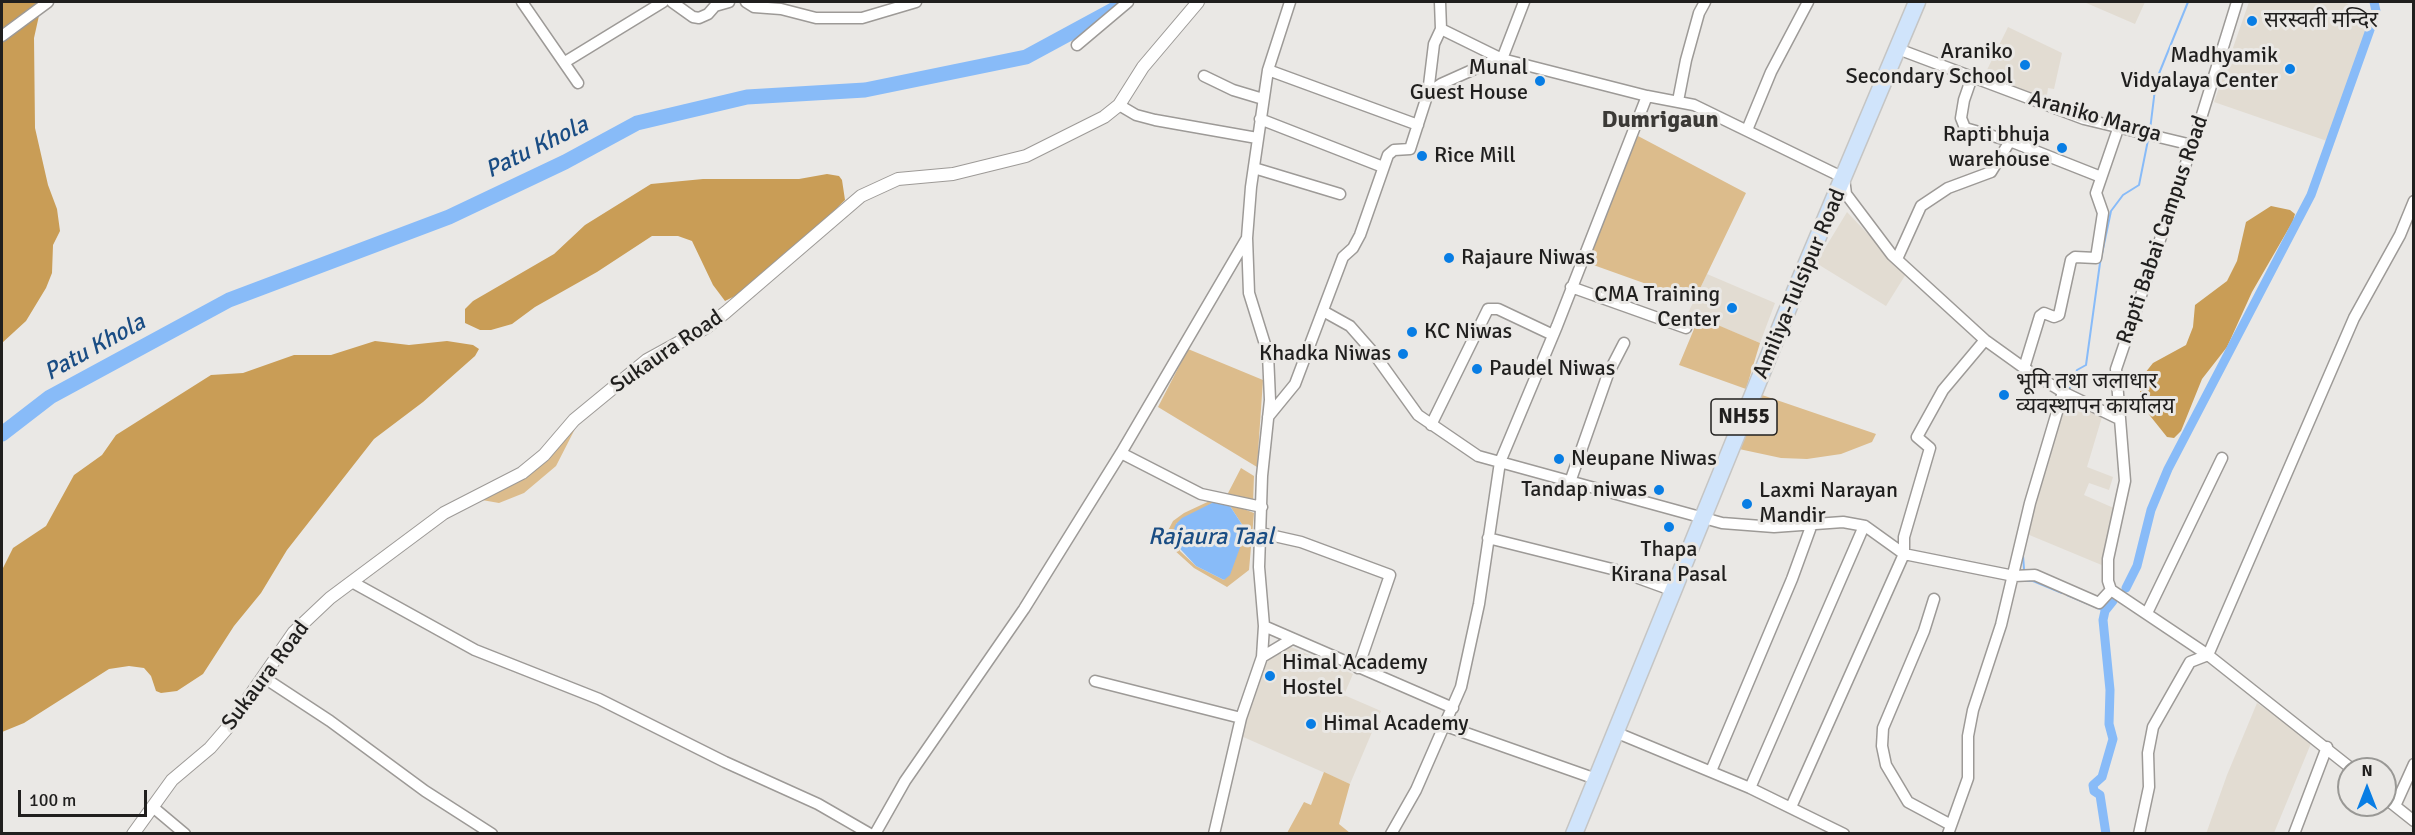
<!DOCTYPE html>
<html>
<head>
<meta charset="utf-8">
<style>
	body { margin:0 }
	#map { position:relative; width:2415px; height:835px; overflow:hidden; background:#eae8e5; font-family:Signika,sans-serif }
	canvas { display:block }
	.frame { position:absolute; inset:0; border:3px solid #201f1e; pointer-events:none }
	.north { position:absolute; left:2337px; top:757px; width:60px; height:60px; box-sizing:border-box; background:#eae8e5; border:2px solid #999895; border-radius:50%; rotate:0deg; font-size:16px; font-weight:700; line-height:24px; text-align:center; color:#201f1e }
	.north::after { content:''; display:block; margin:auto; width:21px; height:27px; background:#087de4; clip-path:polygon(50% 0,100% 100%,50% 72%,0 100%) }
	.scale { position:absolute; left:18px; top:790px; width:129px; height:27px; box-sizing:border-box; border:3px solid #201f1e; border-top:0; padding-left:8px; font-size:18px; line-height:21px; white-space:nowrap; color:#201f1e; -webkit-text-stroke:4px #eae8e5; paint-order:stroke }
</style>
</head>
<body>
<div id="map">
<canvas width="2415" height="835"></canvas>
<div class="frame"></div>
<div class="north">N</div>
<div class="scale">100 m</div>
</div>
<script>
const ctx = document.querySelector('canvas').getContext('2d');
ctx.lineJoin = 'round';
function fillPath(path, color) { ctx.fillStyle = color; ctx.fill(path, 'evenodd'); }
const toPath = rows => new Path2D(rows.map(r => 'M' + r).join(''));
function trace(path, color, width, dash) { ctx.strokeStyle = color; ctx.lineWidth = width; ctx.lineCap = dash ? 'butt' : 'round'; ctx.setLineDash(dash || []); ctx.stroke(path); }
function drawText(font, color, halo, rows, align = 'center') {
  ctx.font = font + ' Signika,"Noto Sans Devanagari",sans-serif'; ctx.lineWidth = 6; ctx.setLineDash([]); ctx.textBaseline = 'middle'; ctx.strokeStyle = halo; ctx.fillStyle = color; for (const [text, x, y, turn = 0] of rows) {
    ctx.save(); ctx.translate(x, y); ctx.rotate((+turn || 0) * Math.PI / 180); ctx.textAlign = isNaN(turn) ? turn : align; if (halo) ctx.strokeText(text, 0, 0); ctx.fillText(text, 0, 0); ctx.restore();
  }
}
fillPath(toPath([
	[2084,2,2145,2,2135,24],
	[2249,2,2341,2,2374,11,2327,141,2214,102],
	[2008,27,2062,53,2054,89,2048,88,2046,102,1984,76],
	[1847,212,1906,274,1886,306,1816,263],
	[1707,274,1775,303,1760,343,1688,313],
	[2066,400,2102,417,2087,467,2113,477,2109,490,2089,483,2084,495,2116,509,2104,566,2027,534],
	[1284,644,1353,674,1344,695,1381,711,1350,784,1241,736,1267,662],
	[2257,703,2312,741,2274,833,2206,834,2227,775]
]), '#e2dcd2');
fillPath(toPath([
	[1638,136,1746,193,1694,301,1585,262],
	[1699,317,1760,343,1746,389,1679,365],
	[1188,349,1263,380,1257,467,1158,407],
	[1762,395,1876,434,1872,442,1841,454,1807,459,1781,458,1739,449],
	[576,427,556,466,524,493,499,503,482,500,524,477],
	[1241,468,1254,476,1253,503,1226,497],
	[1216,498,1218,500,1176,524,1180,551,1196,566,1224,580,1242,542,1243,526,1228,503,1254,513,1249,570,1227,587,1194,568,1163,540,1173,521,1184,513],
	[1324,772,1350,784,1339,824,1350,833,1287,833,1304,802,1311,805]
]), '#dcbc8c');
fillPath(toPath([
	[2,2,42,2,34,38,35,128,48,185,57,209,60,231,53,245,52,273,46,288,26,321,2,343],
	[827,174,839,176,842,180,845,200,797,247,741,293,725,301,713,285,692,241,678,236,652,236,597,272,535,307,512,324,491,330,480,330,465,323,465,309,473,301,554,254,585,225,651,184,703,179,799,179],
	[2271,206,2290,210,2295,214,2293,221,2252,292,2227,347,2202,379,2181,431,2174,438,2167,437,2147,412,2139,388,2141,378,2153,363,2186,345,2193,327,2195,305,2227,281,2237,261,2246,222],
	[375,341,409,345,447,341,473,345,479,349,475,356,423,402,374,439,287,550,261,593,234,626,203,674,177,691,161,693,156,691,151,676,144,668,129,666,109,669,24,723,2,732,2,570,13,548,46,526,74,475,102,455,116,435,211,375,243,373,294,355,331,355]
]), '#c99d56');
fillPath(toPath([
	[1218,500,1228,503,1243,526,1242,542,1230,575,1224,580,1196,566,1170,538,1176,524,1182,518]
]), '#88bbf8');
trace(toPath([
	[2150,130,2156,81,2188,2],
	[2069,390,2077,370,2086,365,2100,263,2111,211,2123,195,2139,185,2148,140],
	[2023,555,2024,569],
	[2027,581,2033,581,2062,593],
	[2067,595,2105,611]
]), '#88bbf8', 2);
trace(toPath([
	[2126,588,2137,566,2151,510,2168,469,2311,195,2371,27,2376,11,2374,2],
	[2106,834,2100,795,2094,791,2093,785,2102,777,2113,739,2109,724,2110,690,2103,620,2105,611,2113,601]
]), '#88bbf8', 9);
trace(toPath([
	[2,434,50,397,229,300,449,217,565,162,637,123,747,97,865,90,1026,57,1124,4]
]), '#88bbf8', 15);
const minor = toPath([
	[522,2,578,83],
	[672,2,693,17,699,18,708,14,715,6,729,2],
	[746,2,754,7,781,9,816,18,862,18,916,2],
	[2237,2,2197,131,2116,369,2125,481,2108,559,2108,581,2111,590,2208,655,2352,769],
	[1441,29,1502,59,1647,96,1694,105,1844,178,1846,194,1892,255,1985,340,2024,368,2063,392,2119,419],
	[2,36,48,2],
	[1077,45,1128,2],
	[1898,49,2084,119,2192,145],
	[1502,59,1524,2],
	[565,62,663,2],
	[1268,70,1418,125],
	[1204,76,1233,90,1263,99],
	[1972,77,1964,100,1961,118,1965,128,2010,141,2101,177],
	[1428,93,1434,44,1441,29,1440,2],
	[1678,101,1686,60,1699,13,1705,2],
	[1119,105,1136,115,1155,120,1257,138],
	[1260,119,1383,167],
	[1747,130,1771,72,1808,2],
	[1254,168,1340,194],
	[1897,259,1921,206,1948,188,1991,172,2010,141],
	[1571,287,1686,328],
	[1323,311,1350,326,1372,351,1418,415,1478,456,1722,523,1774,527,1843,522,1865,526,1904,554,2014,576,2035,575,2099,603,2111,590],
	[2024,368,2040,316,2044,313,2054,317,2059,315,2071,260,2075,257,2096,258,2103,213,2096,193,2119,126],
	[1268,417,1295,384,1343,257,1353,248,1360,235,1388,155,1394,150,1410,149,1428,93,1441,84,1499,58],
	[1431,425,1488,309,1498,309,1553,335],
	[1121,453,1201,494,1262,507],
	[1570,482,1608,374,1624,343],
	[1261,533,1301,542,1390,575,1358,668],
	[1488,538,1616,570,1674,591],
	[352,582,475,650,599,699,725,762,818,804,870,834],
	[1934,599,1924,631,1883,728,1882,746,1886,765,1908,802,1951,825],
	[2147,613,2222,458],
	[1264,626,1453,708],
	[1262,657,1292,639],
	[263,677,330,721,425,791,492,834],
	[1095,681,1241,718],
	[1446,726,1596,779],
	[1615,732,1750,788,1844,834],
	[1711,771,1792,579,1812,524],
	[1750,788,1864,526],
	[2385,798,2414,821],
	[2395,806,2414,764],
	[1791,807,1904,554,1904,537,1930,448,1917,437,1943,390,1985,340],
	[154,808,185,834],
	[875,834,905,781,1024,609,1121,453,1247,238,1251,187,1268,70,1290,2],
	[1214,834,1241,718,1262,657,1264,626,1259,567,1262,476,1270,400,1268,354,1249,293,1247,238],
	[1391,834,1416,790,1461,687,1479,604,1500,462,1557,326,1647,96],
	[1948,834,1968,778,1968,736,1973,710,2001,625,2030,503,2063,392],
	[2139,834,2149,787,2148,753,2153,727,2190,662,2208,655,2354,318,2400,235,2414,201],
	[2294,834,2327,747]
]);
const tertiary = toPath([
	[133,834,172,780,210,748,229,726,294,632,330,598,444,513,522,473,544,455,574,420,647,360,707,327,726,312,861,196,898,179,953,174,1026,156,1104,117,1119,105,1143,67,1198,2]
]);
const primary = toPath([
	[1574,834,1796,289,1917,2]
]);
trace(minor, '#9d9a97', 13);
trace(tertiary, '#9d9a97', 14);
trace(primary, '#c5c5c4', 19);
trace(minor, '#fff', 10);
trace(tertiary, '#fff', 12);
trace(primary, '#d0e4fb', 16);
for (const [x, y, r, color] of [
	[2252,21,6,"#087de4"],
	[2025,65,6,"#087de4"],
	[2290,69,6,"#087de4"],
	[1540,81,6,"#087de4"],
	[2062,148,6,"#087de4"],
	[1422,156,6,"#087de4"],
	[1449,258,6,"#087de4"],
	[1732,308,6,"#087de4"],
	[1412,332,6,"#087de4"],
	[1403,354,6,"#087de4"],
	[1477,369,6,"#087de4"],
	[2004,395,6,"#087de4"],
	[1559,459,6,"#087de4"],
	[1659,490,6,"#087de4"],
	[1747,504,6,"#087de4"],
	[1669,527,6,"#087de4"],
	[1270,676,6,"#087de4"],
	[1311,724,6,"#087de4"]
]) { const dot = new Path2D(); dot.arc(x, y, r, 0, 2 * Math.PI); ctx.fillStyle = color; ctx.fill(dot); trace(dot, '#eae8e5', 2); }
for (const [x, y, w] of [
	[1744,417,66]
]) { const box = new Path2D(); box.roundRect(x - w / 2, y - 18, w, 36, 4.5); ctx.fillStyle = '#eae8e5'; ctx.fill(box); trace(box, '#201f1e', 1.5); }
drawText('bold 21px', '#201f1e', null, [
	["NH55",1744,417]
]);
drawText('22px', '#201f1e', '#eae8e5', [
	["सरस्वती मन्दिर",2264,21],
	["Araniko",2013,52,"right"],
	["Secondary School",2013,77,"right"],
	["Madhyamik",2278,56,"right"],
	["Vidyalaya Center",2278,81,"right"],
	["Munal",1528,68,"right"],
	["Guest House",1528,93,"right"],
	["Rapti bhuja",2050,135,"right"],
	["warehouse",2050,160,"right"],
	["Rice Mill",1434,156],
	["Rajaure Niwas",1461,258],
	["CMA Training",1720,295,"right"],
	["Center",1720,320,"right"],
	["KC Niwas",1424,332],
	["Khadka Niwas",1391,354,"right"],
	["Paudel Niwas",1489,369],
	["भूमि तथा जलाधार",2016,382],
	["व्यवस्थापन कार्यालय",2016,407],
	["Neupane Niwas",1571,459],
	["Tandap niwas",1647,490,"right"],
	["Laxmi Narayan",1759,491],
	["Mandir",1759,516],
	["Thapa",1669,550,"center"],
	["Kirana Pasal",1669,575,"center"],
	["Himal Academy",1282,663],
	["Hostel",1282,688],
	["Himal Academy",1323,724]
], 'left');
drawText('22px', '#201f1e', '#eae8e5', [
	["Araniko Marga",2095,117,16],
	["Rapti Babai Campus Road",2163,230,-71],
	["Amiliya-Tulsipur Road",1800,284,-67],
	["Sukaura Road",667,352,-34],
	["Sukaura Road",266,676,-53]
]);
drawText('bold 24px', '#3b3936', '#eae8e5', [
	["Dumrigaun",1660,121]
]);
drawText('italic 24px', '#1a4d84', '#eae8e5', [
	["Patu Khola",537,148,-26],
	["Patu Khola",95,348,-29],
	["Rajaura Taal",1211,538]
]);
</script>
</body>
</html>
